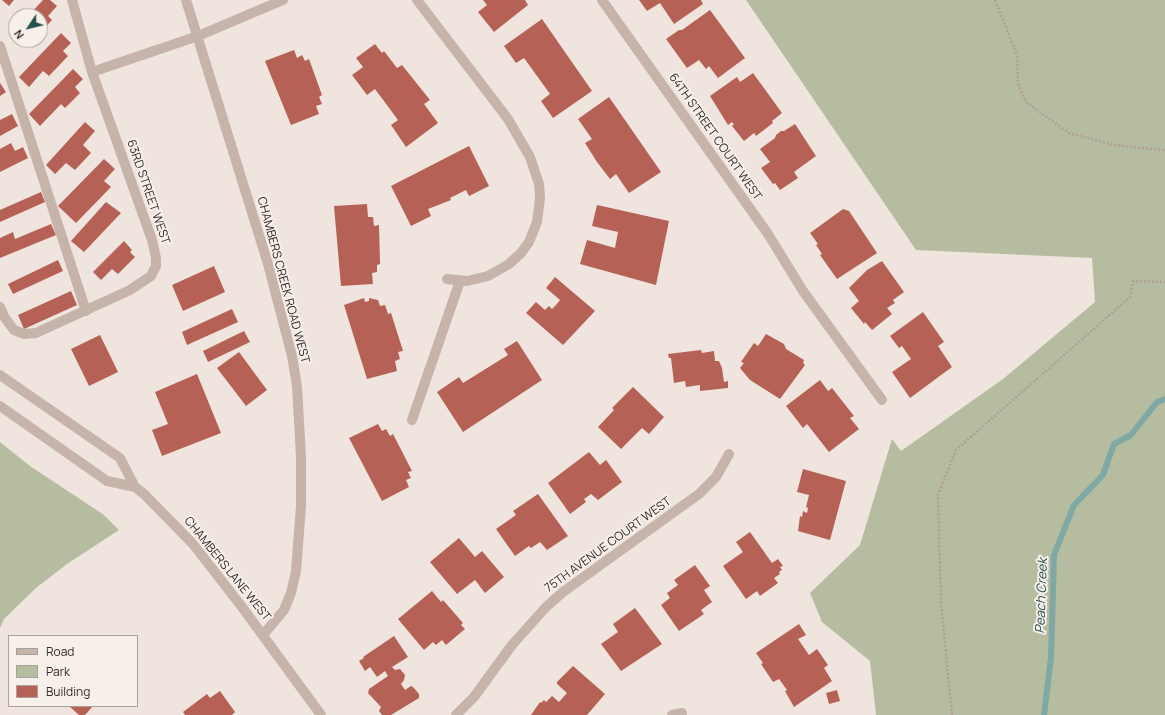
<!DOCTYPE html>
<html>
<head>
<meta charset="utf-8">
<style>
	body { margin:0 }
	#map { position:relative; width:1165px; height:715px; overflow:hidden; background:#efe5de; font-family:Manrope,sans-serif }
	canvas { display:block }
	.legend { position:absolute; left:8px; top:635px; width:130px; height:72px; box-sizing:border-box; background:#f7efea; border:1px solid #a9a19d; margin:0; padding:5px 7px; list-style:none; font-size:12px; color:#342c29 }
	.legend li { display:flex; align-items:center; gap:8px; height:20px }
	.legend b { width:20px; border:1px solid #a9a19d }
	.north { position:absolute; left:8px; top:8px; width:40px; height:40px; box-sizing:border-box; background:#f7efea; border:1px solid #a9a19d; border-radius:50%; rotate:235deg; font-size:11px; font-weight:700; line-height:16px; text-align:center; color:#342c29 }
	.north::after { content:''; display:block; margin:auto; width:14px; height:18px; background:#24514e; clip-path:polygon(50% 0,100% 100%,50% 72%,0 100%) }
</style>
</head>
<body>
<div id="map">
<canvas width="1165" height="715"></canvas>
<ul class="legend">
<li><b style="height:5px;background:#c6b4ab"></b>Road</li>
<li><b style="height:11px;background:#b6bca0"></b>Park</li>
<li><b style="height:11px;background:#b66155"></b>Building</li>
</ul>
<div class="north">N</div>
</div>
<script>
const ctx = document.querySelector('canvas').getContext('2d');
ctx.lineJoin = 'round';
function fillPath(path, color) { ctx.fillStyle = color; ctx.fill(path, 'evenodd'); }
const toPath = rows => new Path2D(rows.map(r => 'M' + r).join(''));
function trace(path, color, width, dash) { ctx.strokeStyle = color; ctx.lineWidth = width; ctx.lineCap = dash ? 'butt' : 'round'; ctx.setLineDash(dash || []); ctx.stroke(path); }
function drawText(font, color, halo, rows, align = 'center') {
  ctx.font = font + ' Manrope,sans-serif'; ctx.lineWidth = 4; ctx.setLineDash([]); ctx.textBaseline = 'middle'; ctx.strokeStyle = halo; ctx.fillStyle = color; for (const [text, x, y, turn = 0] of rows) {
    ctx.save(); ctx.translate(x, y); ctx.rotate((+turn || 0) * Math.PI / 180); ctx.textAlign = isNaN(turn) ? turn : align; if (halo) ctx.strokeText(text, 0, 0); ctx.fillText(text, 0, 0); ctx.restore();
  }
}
fillPath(toPath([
	[746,0,1165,0,1165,715,876,715,870,661,822,622,810,593,860,545,892,439,901,451,1003,379,1095,302,1092,258,916,250],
	[0,442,30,466,104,515,119,530,67,564,36,588,4,619,0,628]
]), '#b6bca0');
trace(toPath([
	[1044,715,1051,658,1054,555,1074,505,1103,475,1114,444,1131,435,1157,402,1165,399]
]), '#80a8a5', 6);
fillPath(toPath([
	[2,0,14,0,9,6],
	[43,0,50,0,57,6,48,16,52,20,40,33,40,16,28,16],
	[483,0,525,0,528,5,494,32,478,12,487,5],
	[639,0,701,0,703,4,674,24,660,3,647,11],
	[710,10,745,58,718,78,709,66,706,69,699,60,687,68,666,39,679,30,682,30],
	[542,19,592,91,553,118,541,101,550,94,524,58,516,63,504,46],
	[16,29,16,38,12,34],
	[61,33,71,43,63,51,68,56,49,76,43,71,29,87,19,77],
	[375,44,382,53,384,51,397,68,402,65,430,100,424,104,438,123,406,147,391,125,398,120,375,89,367,95,352,75,363,67,356,58],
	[294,50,297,58,302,55,305,61,309,59,322,95,319,97,322,104,316,106,319,114,291,125,265,61],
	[73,69,83,79,75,87,80,93,65,108,61,104,40,126,29,114],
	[753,73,782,113,772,121,773,123,756,136,754,133,744,141,732,126,734,124,732,122,728,125,710,96,737,77,740,82],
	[0,83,6,92,0,96],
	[609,97,661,172,629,193,616,174,610,179,597,162,585,143,592,139,578,119],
	[12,114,18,126,0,136,0,120],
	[85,122,95,131,83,145,91,153,75,170,66,163,55,174,46,165],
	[795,124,816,156,794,172,798,178,780,190,775,183,773,184,761,168,770,162,760,149,775,138,776,135,781,131,784,131],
	[11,143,15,151,23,147,28,158,0,172,0,149],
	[469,146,489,186,469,196,466,190,450,198,451,200,428,209,431,216,411,226,391,186],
	[104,159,115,169,104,181,111,187,76,223,58,206],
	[41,192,45,202,0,222,0,210],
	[106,202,121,213,84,252,71,241],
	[367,204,368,217,373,217,374,226,379,225,380,264,377,265,377,272,372,273,373,284,341,286,334,206],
	[597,205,669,221,656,285,580,264,587,240,615,248,618,232,592,226],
	[843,209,849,211,877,253,837,279,820,255,822,254,816,245,818,244,810,233],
	[51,224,56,235,0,258,0,238,13,232,15,239],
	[124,241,132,250,130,252,135,257,118,274,112,269,101,280,93,272],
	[58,260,63,271,13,294,8,284],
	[882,261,904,292,893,300,895,303,887,308,892,314,872,330,865,322,864,324,851,308,859,301,849,288,867,270],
	[214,266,225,292,183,311,172,285],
	[555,277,595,311,563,345,526,313,536,302,545,310,549,306,552,309,556,305,560,300,546,288],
	[71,291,77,305,24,329,18,315],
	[364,298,365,302,369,301,369,298,378,300,380,306,385,305,388,314,391,313,403,351,398,352,400,359,395,361,397,371,367,379,344,305],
	[232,309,238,322,187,345,182,332],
	[923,312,944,342,938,346,952,367,910,398,892,372,911,359,902,346,899,348,890,336],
	[244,331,250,342,208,362,203,351],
	[766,334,784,344,786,349,804,360,803,363,805,365,780,399,750,380,740,368,744,363,741,362,754,343,758,346],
	[100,335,118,372,89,386,71,349],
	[517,341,542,380,463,432,437,392,459,377,463,383,508,355,504,349],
	[701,350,702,353,714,351,715,361,719,361,722,368,724,382,728,381,728,388,700,391,700,385,686,387,685,381,674,383,671,358,669,358,668,354],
	[239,352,267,390,246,406,217,368],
	[197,374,221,433,162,456,152,430,168,424,155,392],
	[820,380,828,391,832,388,854,416,850,418,859,429,829,452,807,424,803,428,786,406],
	[633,387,664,417,649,434,642,428,621,449,598,427,614,410,612,408],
	[378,424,382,431,386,429,390,436,393,434,412,471,408,472,411,478,406,480,409,487,382,501,349,438],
	[589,452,600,465,606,460,622,482,598,500,591,494,584,499,586,502,570,514,548,483],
	[803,469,846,481,830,540,798,531,800,516,802,517,803,511,807,513,808,508,806,507,809,495,797,492],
	[538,494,568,536,547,550,540,542,531,548,529,546,515,556,496,529,516,515,513,511],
	[750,532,772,563,778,559,783,566,780,567,782,570,779,572,780,574,774,578,778,583,760,596,757,591,746,599,723,566,743,552,736,542],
	[459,538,475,557,482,551,504,577,485,593,475,580,457,594,430,562],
	[695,565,710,586,704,590,712,602,701,610,704,614,679,631,661,605,670,598,667,593,678,585,674,580],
	[432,591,441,602,443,600,463,623,461,625,465,629,446,645,442,640,436,645,433,642,424,650,398,619],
	[635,608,662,644,621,671,601,644,618,632,613,624],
	[799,624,806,635,798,639,809,655,817,649,828,665,824,668,832,681,794,707,785,691,787,690,779,679,773,682,761,664,763,663,756,653],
	[394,636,408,657,392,667,395,670,400,669,405,675,404,680,401,684,405,690,411,686,413,687,419,694,419,698,391,715,382,715,379,711,381,707,368,693,369,689,388,676,385,671,377,677,370,667,365,671,359,661,364,658,363,657],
	[573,666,605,694,587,715,531,715,540,702,541,703,544,700,546,702,552,696,559,702,567,693,557,684,557,682],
	[837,690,840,701,829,704,826,693],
	[220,691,235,712,232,715,185,715,183,712,207,694,210,698],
	[69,706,93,706,85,715,79,715]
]), '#b66155');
trace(toPath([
	[995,0,1017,55,1018,84,1026,102,1069,133,1114,145,1163,150,1165,152],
	[952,715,941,604,938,495,956,450,1130,297,1133,281,1165,282]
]), '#b19e96', 2.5, [2, 2]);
trace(toPath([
	[186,0,268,264,292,356,297,386,301,457,301,506,296,571,291,593,284,610,263,635],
	[417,0,508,119,530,157,539,184,540,198,537,222,529,242,521,253,509,264,488,276,467,281,447,279],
	[602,0,768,234,803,291,882,400],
	[0,46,86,311],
	[92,72,198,36,283,0],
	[0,307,5,318,14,330,24,334,36,333,130,290,151,276,156,266,156,258,152,240,92,72,72,0],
	[0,375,120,458,135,487],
	[0,406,107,481,135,487,144,494,193,544,242,607,321,715],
	[412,420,460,281],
	[456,715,474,697,512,645,546,607,563,592,699,494,716,477,729,454],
	[672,715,682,713]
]), '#c6b4ab', 10);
drawText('12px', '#342c29', '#f7efea', [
	["64TH STREET COURT WEST",715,137,55],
	["63RD STREET WEST",148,192,71],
	["CHAMBERS CREEK ROAD WEST",283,280,75],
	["75TH AVENUE COURT WEST",608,545,-36],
	["CHAMBERS LANE WEST",227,569,51]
]);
drawText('italic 13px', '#24514e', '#f7efea', [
	["Peach Creek",1042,596,-88]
]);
</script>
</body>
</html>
